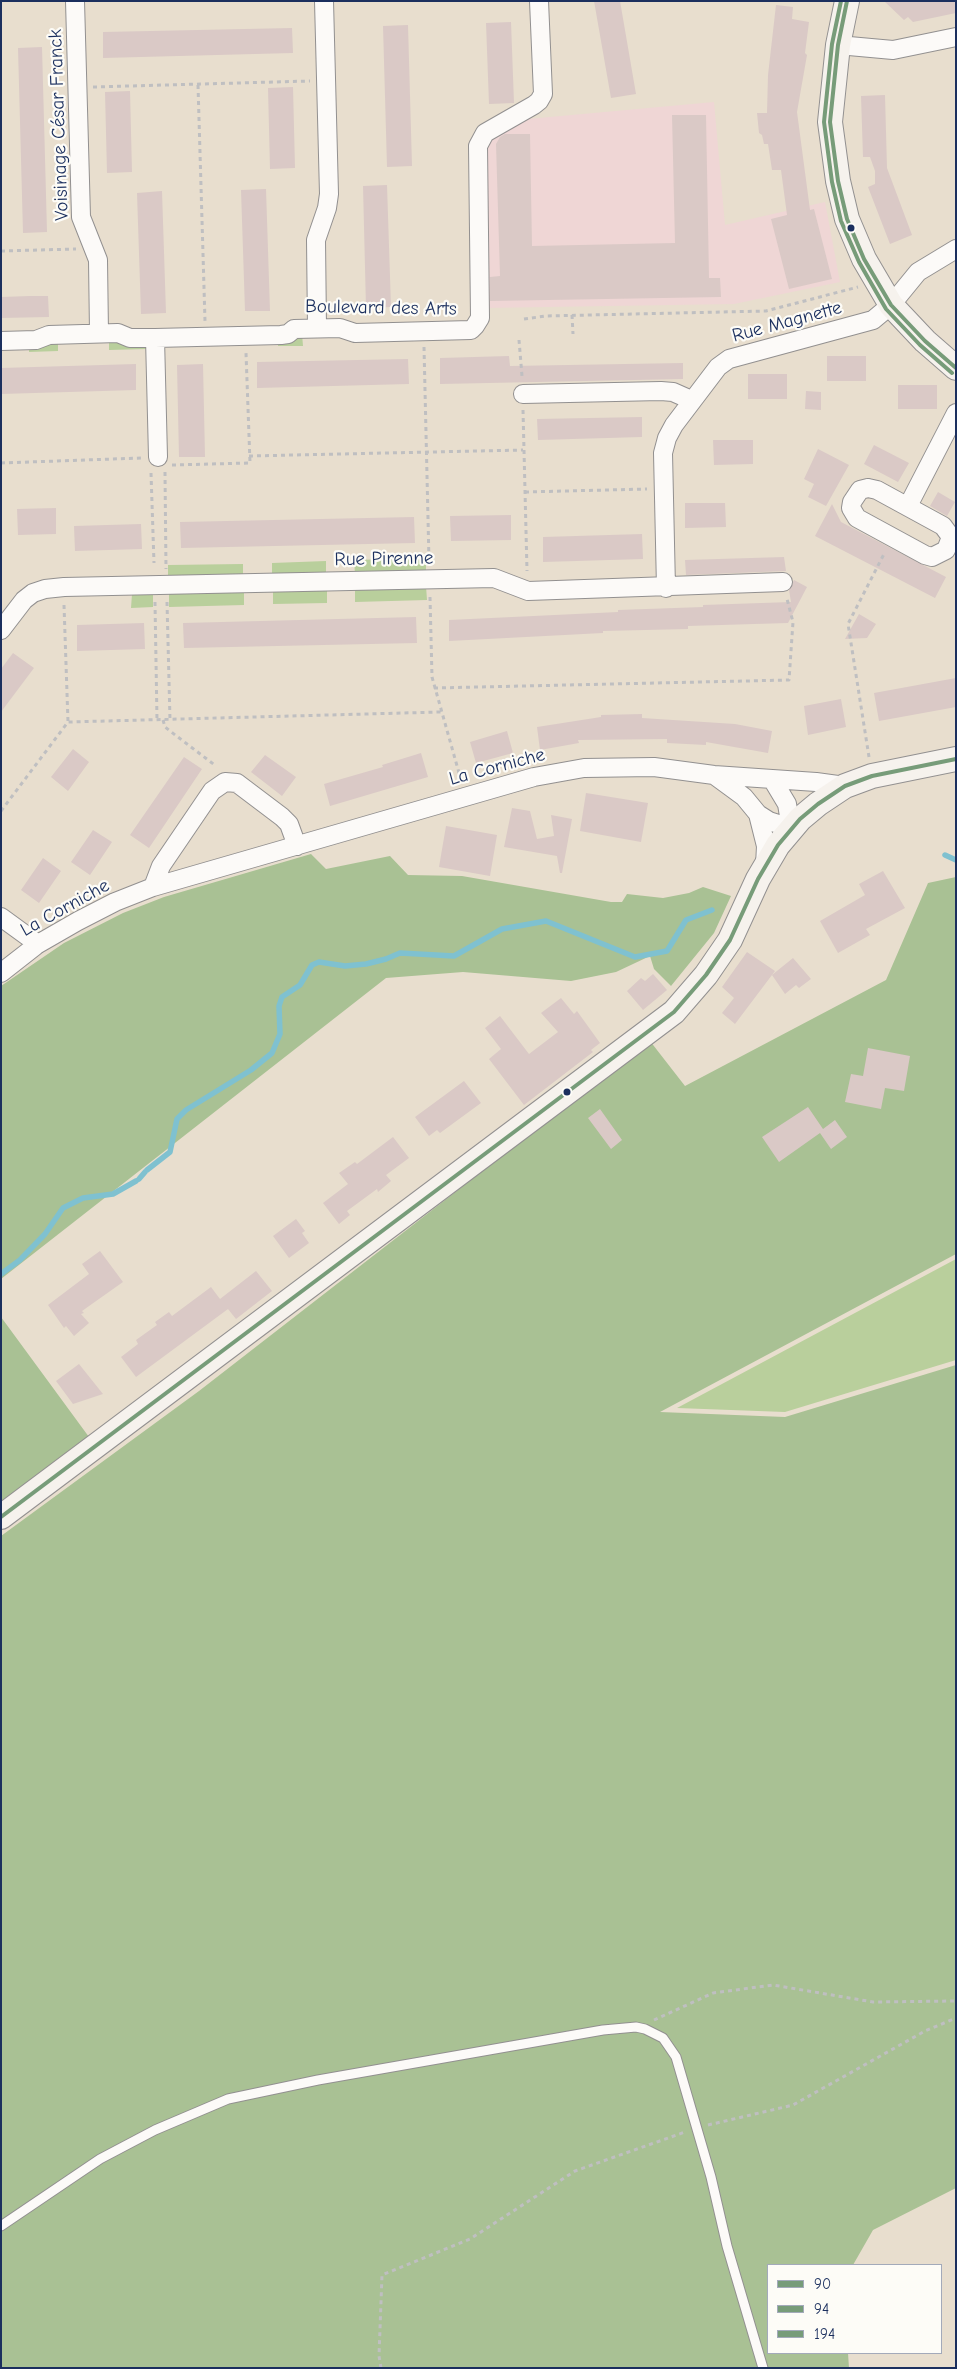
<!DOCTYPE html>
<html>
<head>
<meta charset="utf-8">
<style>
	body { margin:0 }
	#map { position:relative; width:957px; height:2369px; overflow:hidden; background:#e8dece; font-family:"Comic Neue",sans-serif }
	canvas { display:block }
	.frame { position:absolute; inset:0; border:2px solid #1b2f5e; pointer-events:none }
	.legend { position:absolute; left:767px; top:2264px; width:175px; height:90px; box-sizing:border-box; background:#fdfcf7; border:1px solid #a3aaba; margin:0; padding:6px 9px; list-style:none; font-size:15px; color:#1b2f5e }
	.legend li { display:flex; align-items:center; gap:10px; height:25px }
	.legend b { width:25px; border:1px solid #a3aaba }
</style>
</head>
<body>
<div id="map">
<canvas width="957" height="2369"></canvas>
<div class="frame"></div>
<ul class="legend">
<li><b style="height:6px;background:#779c79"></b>90</li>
<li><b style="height:6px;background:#779c79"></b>94</li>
<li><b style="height:6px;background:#779c79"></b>194</li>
</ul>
</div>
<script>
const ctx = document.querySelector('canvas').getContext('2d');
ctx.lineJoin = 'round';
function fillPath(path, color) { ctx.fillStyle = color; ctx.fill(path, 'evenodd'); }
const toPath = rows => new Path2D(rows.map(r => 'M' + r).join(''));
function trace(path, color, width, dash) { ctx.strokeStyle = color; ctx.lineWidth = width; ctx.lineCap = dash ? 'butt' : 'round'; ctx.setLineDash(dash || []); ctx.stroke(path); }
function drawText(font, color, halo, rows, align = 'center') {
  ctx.font = font + ' "Comic Neue",sans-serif'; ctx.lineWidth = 4.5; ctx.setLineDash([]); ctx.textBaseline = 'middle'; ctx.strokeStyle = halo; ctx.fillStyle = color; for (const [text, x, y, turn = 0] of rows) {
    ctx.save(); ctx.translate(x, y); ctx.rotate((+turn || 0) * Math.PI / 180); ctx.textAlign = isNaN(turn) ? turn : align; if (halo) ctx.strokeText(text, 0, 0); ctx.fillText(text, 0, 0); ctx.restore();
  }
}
fillPath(toPath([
	[714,102,725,225,825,202,840,282,734,304,484,308,484,144,517,120]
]), '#efd6d5');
fillPath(toPath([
	[302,334,303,346,278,346,278,340],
	[109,339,146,346,147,349,109,350],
	[58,340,58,351,29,352,29,346],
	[426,558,426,572,355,574,354,560],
	[326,561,326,575,272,576,272,563],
	[243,564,243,577,168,579,168,565],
	[426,586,427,600,355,602,355,588],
	[327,589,327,603,273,604,273,591],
	[244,591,244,605,169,607,169,593],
	[153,593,153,607,131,608,132,594],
	[956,1259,956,1360,785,1412,677,1408]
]), '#b9cf9c');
fillPath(toPath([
	[311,854,326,869,390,856,408,875,462,876,611,902,622,902,627,894,663,898,689,893,703,887,731,896,714,933,671,986,654,969,650,956,616,972,571,981,463,972,386,978,1,1279,1,986,64,943,123,913,164,897],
	[956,877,956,1254,660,1412,785,1417,956,1365,956,2188,873,2230,853,2265,768,2265,768,2353,848,2353,849,2368,1,2368,1,1536,199,1391,650,1041,685,1086,886,980,928,883],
	[1,1317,89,1437,1,1504]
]), '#a9c194');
trace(toPath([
	[945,855,956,860],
	[147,1170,170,1152,177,1119,186,1110,251,1070,272,1053,280,1034,279,1006,282,997,300,985,312,965,319,962,345,966,366,964,386,959,400,953,454,956,502,929,546,921,635,957,667,951,686,920,712,910],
	[139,1179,145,1172],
	[1,1274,20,1260,45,1234,63,1208,83,1198,113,1194,136,1181]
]), '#7fc1d0', 5.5);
fillPath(toPath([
	[594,1,620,1,636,94,611,98],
	[884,1,956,1,956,13,913,22,908,17,904,20],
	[776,5,793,7,792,19,809,22,805,53,807,55,797,112,810,210,814,209,832,279,789,289,771,219,787,215,781,170,772,170,768,144,764,144,762,135,759,133,757,113,767,113,768,75],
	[511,22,514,103,489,104,486,23],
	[408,25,412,166,387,167,383,26],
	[292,28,293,53,103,58,103,32],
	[42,47,47,232,23,233,18,48],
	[293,87,295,168,270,169,268,88],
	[130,91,132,172,107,173,105,92],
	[885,95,887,168,912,235,890,244,868,187,875,184,875,171,870,157,863,157,861,96],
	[672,115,706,115,709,278,720,278,721,297,490,301,490,277,500,276,496,144,500,137,505,134,530,134,532,246,675,243],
	[387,185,391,307,366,308,363,186],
	[266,189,270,311,245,311,241,190],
	[162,191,166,313,141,314,137,193],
	[30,296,48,296,49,317,1,318,1,297],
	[509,356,510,366,683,363,683,379,440,384,440,358],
	[827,356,866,356,866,381,827,381],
	[408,359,409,384,257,388,257,362],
	[136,364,136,390,1,394,1,368],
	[203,364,205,457,179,457,177,365],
	[748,374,787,374,787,399,748,399],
	[898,385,937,385,937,409,898,409],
	[806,391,821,392,821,410,805,409],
	[642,417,642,437,538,440,537,419],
	[713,440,753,440,753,464,714,465],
	[874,445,909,463,898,482,864,464],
	[818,449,849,465,826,506,808,497,814,484,804,479],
	[938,492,955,502,947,516,930,506],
	[685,503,725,503,726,527,685,528],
	[832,504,841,522,946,577,935,598,815,536],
	[56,508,56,534,18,535,17,509],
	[511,515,511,540,451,541,450,516],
	[414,517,415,543,181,548,180,522],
	[141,524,142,549,75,551,74,526],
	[642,534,643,559,543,562,543,537],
	[784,557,786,571,686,575,685,560],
	[794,580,807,587,788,623,688,626,688,629,603,631,603,633,449,641,449,620,618,612,618,610,703,607,703,605,791,602,789,590],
	[859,614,876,624,867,638,845,639],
	[416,617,417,643,184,648,183,623],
	[144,623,145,649,77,651,77,625],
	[13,653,34,668,1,712,1,669],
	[956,678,956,707,879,721,874,693],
	[841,699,846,727,808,735,804,706],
	[642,714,642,718,735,724,772,731,768,753,706,742,706,745,667,743,667,739,578,740,579,743,540,750,537,727,601,717,601,715],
	[507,731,513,753,476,763,470,742],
	[73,749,89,762,68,791,51,777],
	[421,753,428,777,330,806,324,784,383,767,382,765],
	[265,755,296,777,282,796,251,772],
	[184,757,202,769,149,848,130,835],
	[586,793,648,803,641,842,580,831],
	[512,808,530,811,537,839,554,836,551,815,572,819,562,873,560,873,557,856,504,847],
	[446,826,497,835,490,876,439,867],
	[93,830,112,842,90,875,71,862],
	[43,858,61,871,39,903,21,890],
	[883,871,905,908,866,929,870,935,838,953,820,921,865,895,859,884],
	[747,952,775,971,735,1024,722,1013,734,998,722,987],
	[793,958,811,979,799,988,796,985,785,994,772,975],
	[653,974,667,990,643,1010,627,991,641,978,645,981],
	[561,998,574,1014,577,1011,600,1043,591,1050,593,1052,524,1105,489,1059,501,1049,485,1028,500,1016,529,1054,558,1032,541,1013],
	[868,1048,910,1056,904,1091,885,1088,881,1109,845,1102,851,1074,863,1076],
	[464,1081,481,1103,440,1133,437,1130,429,1136,415,1117],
	[808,1107,823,1129,835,1120,847,1137,831,1149,820,1133,779,1162,762,1137],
	[600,1109,622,1140,611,1149,588,1118],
	[393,1137,409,1158,386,1175,391,1181,378,1192,377,1189,347,1211,350,1215,339,1224,323,1203,348,1184,339,1173,355,1162,357,1164],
	[296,1219,305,1231,302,1233,309,1243,289,1258,273,1236],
	[100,1251,123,1282,82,1311,84,1313,81,1314,89,1323,74,1336,66,1326,64,1328,48,1305,89,1274,82,1264],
	[256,1271,272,1291,236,1319,220,1299,228,1309,136,1377,121,1357,138,1344,136,1340,157,1325,155,1322,169,1312,172,1316,211,1287,220,1299],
	[79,1364,103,1394,73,1404,56,1381]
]), '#dac9c6');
const lane = toPath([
	[1,2226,100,2159,155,2130,228,2099,318,2080,603,2030,636,2027,645,2029,663,2038,676,2057,711,2177,727,2246,763,2368]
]);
const street = toPath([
	[75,1,81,217,98,260,99,333],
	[838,45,893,50,956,37],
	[317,328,316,240,327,208,329,194,324,1],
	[155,338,158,457],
	[1,341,36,340,49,335,118,333,130,338,155,338,281,335,288,334,294,329,340,328,355,333,471,330,475,326,480,318,478,146,485,133,534,105,539,101,543,94,539,1],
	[523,394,661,391,673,392,691,400],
	[868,488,877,490,943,526,951,537,946,550,932,557,925,555,857,518,851,508,852,502,860,490,868,488],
	[908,506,956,413],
	[666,588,663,453,667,438,674,425,718,367,729,359,873,320,891,305,918,272,956,249],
	[1,630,24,600,33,593,45,589,64,587,494,578,528,591,783,582],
	[714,775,744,797,758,814,766,846,765,865],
	[758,814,769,821,791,828,787,804,772,779],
	[153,887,161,866,212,791,225,782,237,783,282,817,289,824,297,846],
	[1,917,38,944],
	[1,973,38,944,78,921,115,902,153,887,534,777,584,768,654,767,714,775,816,782,845,786]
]);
const secondary = toPath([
	[847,1,838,45,830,122,838,181,847,219,864,259,891,305,925,341,956,368],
	[1,1517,674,1012,706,975,730,940,758,879,778,845,800,819,818,804,845,786,872,776,956,759]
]);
trace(lane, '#929090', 11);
trace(street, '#929090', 20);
trace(secondary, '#929090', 26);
trace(toPath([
	[198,85,205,321],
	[93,87,310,81],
	[1,251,76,249],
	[572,315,573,334],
	[524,319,546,316,766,311,858,287],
	[519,340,522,376],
	[424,347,429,561],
	[523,410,527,571],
	[249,456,523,450],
	[1,463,141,458],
	[172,465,250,463,246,353],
	[165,472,166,569],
	[151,473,154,563],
	[525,492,647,489],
	[430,597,432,677,461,780],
	[155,602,157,720],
	[167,602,170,720],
	[64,605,68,722],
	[434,688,789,680,793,622,787,599],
	[163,720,165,727,170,731,216,766],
	[869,757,848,624,885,552],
	[1,811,68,722,441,712],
	[654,2020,713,1993,773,1985,873,2002,956,2001],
	[708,2125,793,2105,925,2031,956,2018],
	[381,2368,379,2356,382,2275,470,2239,575,2171,685,2132]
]), '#bfbfc1', 3, [4, 4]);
trace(lane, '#fcfaf8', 9);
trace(street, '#fcfaf8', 18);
trace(secondary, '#f6f2ed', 24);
trace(toPath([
	[847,1,838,45,830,122,838,181,847,219,864,259,891,305,925,341,956,368]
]), '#779c79', 4);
trace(toPath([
	[841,1,832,44,824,122,832,182,841,221,859,262,886,309,920,345,952,373]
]), '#779c79', 4);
trace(toPath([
	[1,1517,674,1012,706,975,730,940,758,879,778,845,800,819,818,804,845,786,872,776,956,759]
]), '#779c79', 4);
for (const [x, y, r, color] of [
	[851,228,4.5,"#1b2f5e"],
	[567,1092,4.5,"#1b2f5e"]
]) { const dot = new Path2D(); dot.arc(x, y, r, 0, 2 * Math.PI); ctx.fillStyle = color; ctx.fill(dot); trace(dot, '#fdfcf7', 2); }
drawText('19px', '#1b2f5e', '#fdfcf7', [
	["Voisinage César Franck",59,125,-92],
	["Boulevard des Arts",381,308,1],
	["Rue Magnette",787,322,-15],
	["Rue Pirenne",384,559,-1],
	["La Corniche",497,767,-15],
	["La Corniche",65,908,-29]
]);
</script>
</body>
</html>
